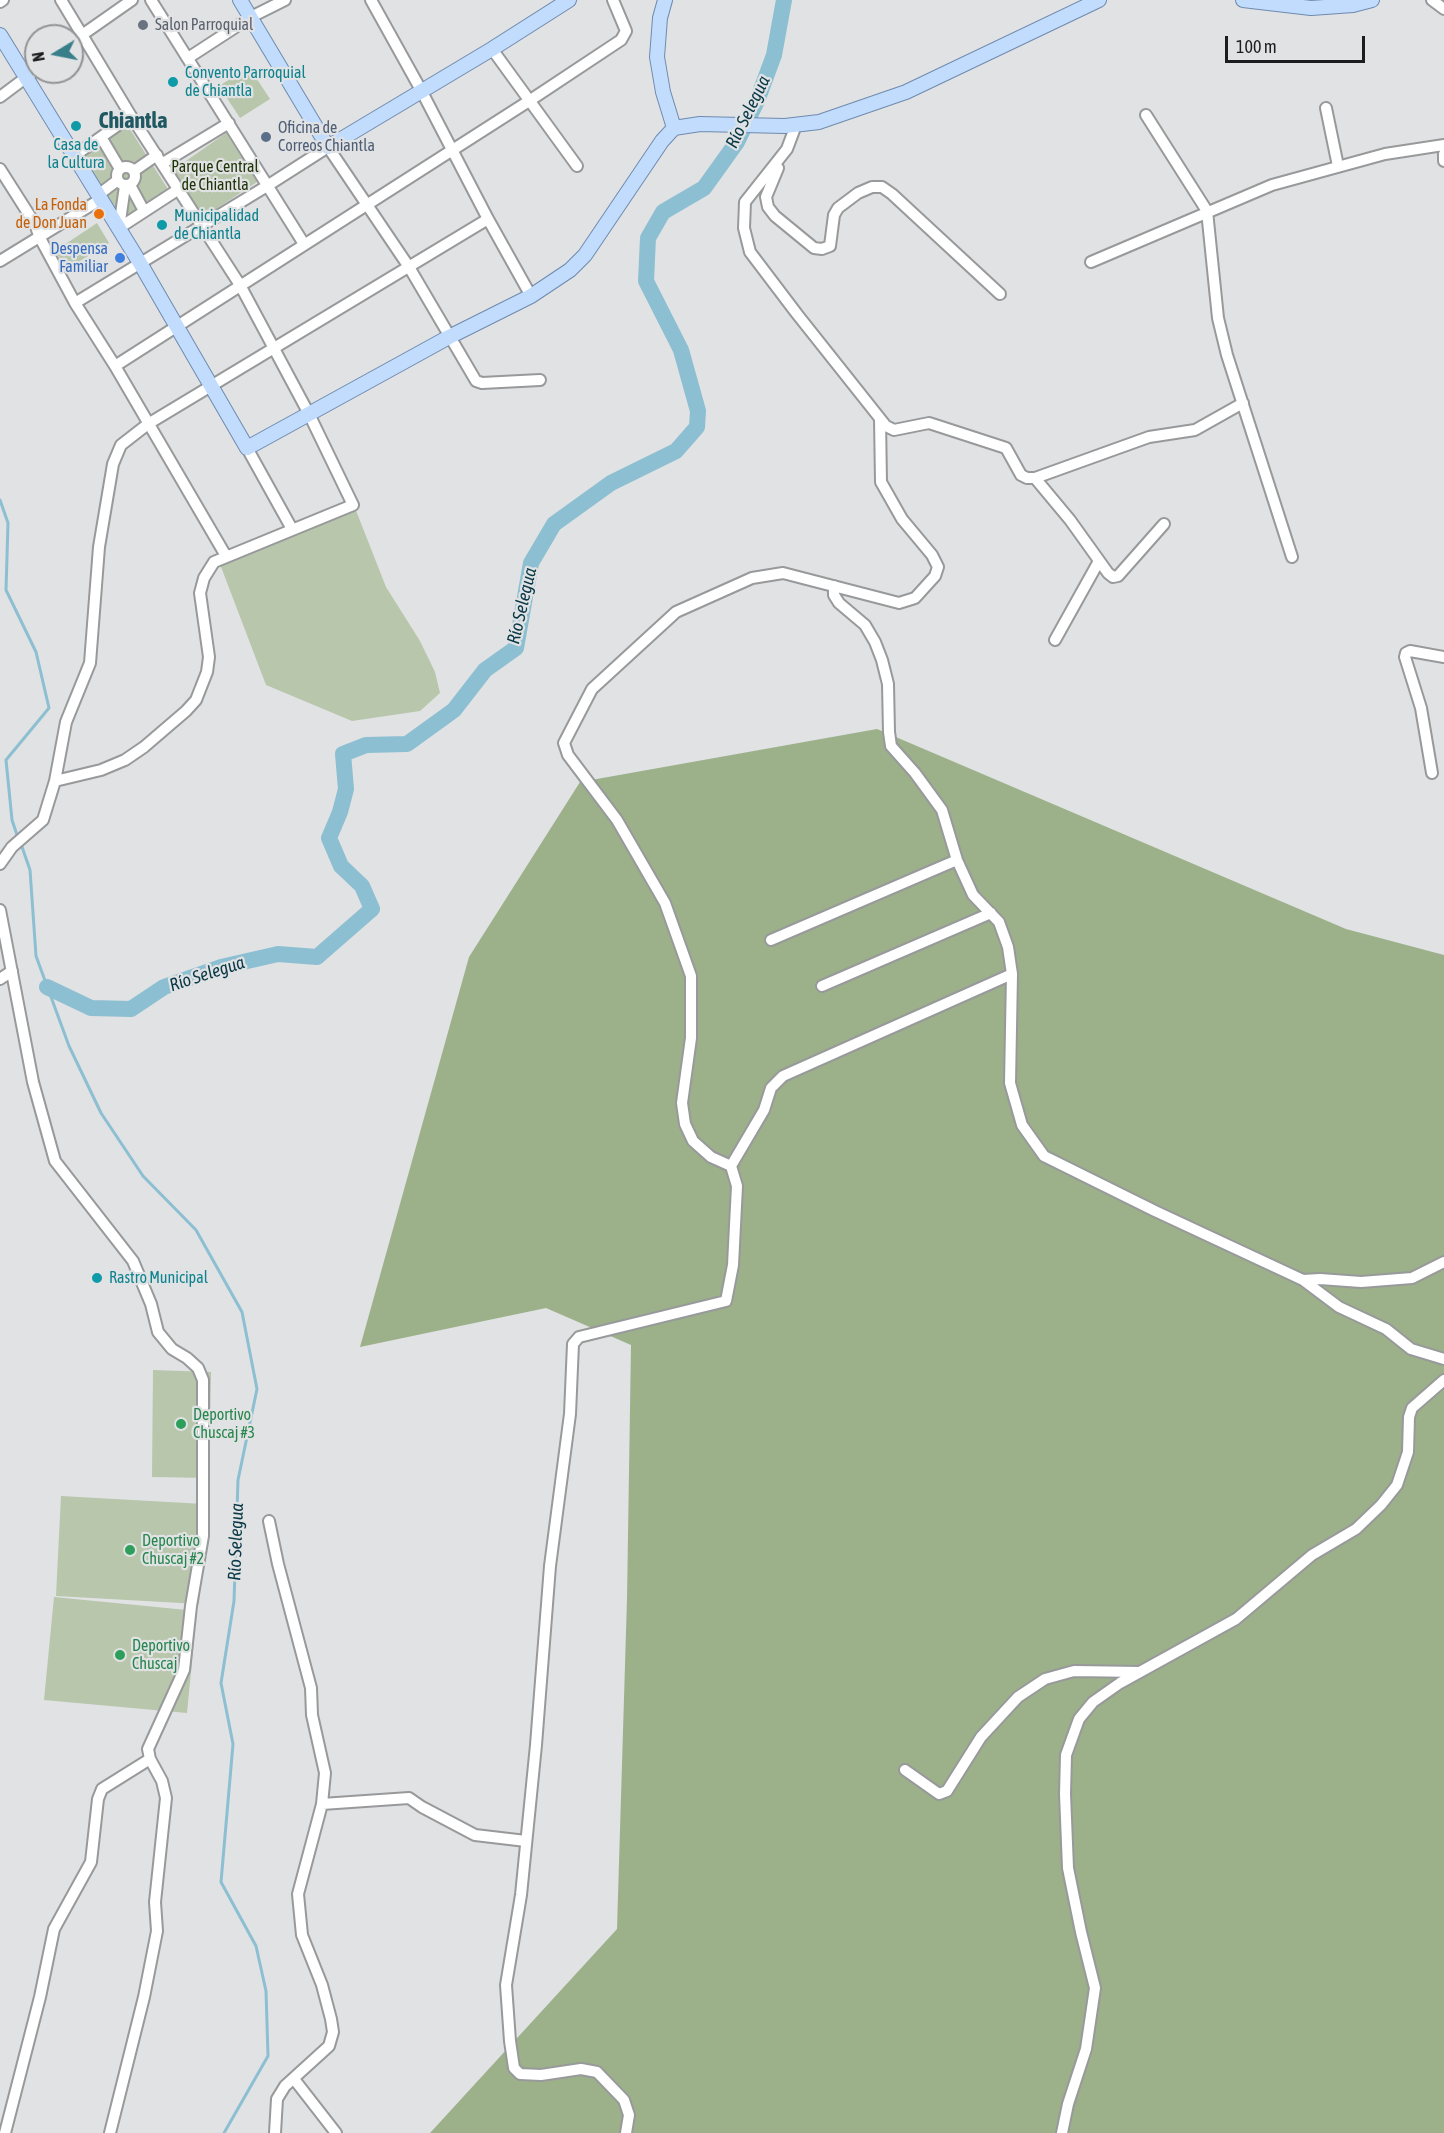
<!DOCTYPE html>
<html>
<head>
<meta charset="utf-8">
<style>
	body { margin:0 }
	#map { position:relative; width:1444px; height:2133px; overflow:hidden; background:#e1e2e4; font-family:"Asap Condensed",sans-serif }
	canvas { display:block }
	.north { position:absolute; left:24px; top:24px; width:60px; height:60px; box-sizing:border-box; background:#e1e2e4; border:2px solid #939395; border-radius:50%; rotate:260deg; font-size:16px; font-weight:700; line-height:24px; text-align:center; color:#1d1d1e }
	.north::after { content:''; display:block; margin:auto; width:21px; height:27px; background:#397f8a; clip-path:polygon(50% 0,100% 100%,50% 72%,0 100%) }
	.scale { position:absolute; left:1225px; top:36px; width:140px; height:27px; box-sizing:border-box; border:3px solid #1d1d1e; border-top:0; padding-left:8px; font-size:18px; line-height:21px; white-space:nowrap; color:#1d1d1e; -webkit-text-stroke:4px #e1e2e4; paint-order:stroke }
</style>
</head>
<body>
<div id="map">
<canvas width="1444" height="2133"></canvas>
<div class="north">N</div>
<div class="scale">100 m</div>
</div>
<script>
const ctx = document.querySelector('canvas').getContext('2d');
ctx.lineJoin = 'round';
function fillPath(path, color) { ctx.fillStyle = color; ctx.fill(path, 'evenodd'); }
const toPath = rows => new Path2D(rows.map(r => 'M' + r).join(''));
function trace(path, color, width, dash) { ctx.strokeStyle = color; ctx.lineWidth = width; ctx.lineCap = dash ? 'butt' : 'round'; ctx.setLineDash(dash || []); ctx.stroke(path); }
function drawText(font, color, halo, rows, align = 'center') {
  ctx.font = font + ' "Asap Condensed",sans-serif'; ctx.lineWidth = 4.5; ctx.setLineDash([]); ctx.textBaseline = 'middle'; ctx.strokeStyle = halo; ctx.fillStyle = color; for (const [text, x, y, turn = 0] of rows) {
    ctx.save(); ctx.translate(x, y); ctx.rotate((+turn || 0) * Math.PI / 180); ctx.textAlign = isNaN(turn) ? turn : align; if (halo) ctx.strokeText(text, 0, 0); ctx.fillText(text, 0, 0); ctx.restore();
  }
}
fillPath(toPath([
	[249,67,270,99,240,118,219,86],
	[126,123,171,194,120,225,78,156],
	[226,133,257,182,202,218,173,170],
	[97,223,109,243,67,269,55,251],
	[355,508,386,587,420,641,435,672,440,693,420,711,352,721,266,685,218,559],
	[153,1370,211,1372,209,1478,152,1477],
	[61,1496,204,1504,199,1604,56,1596],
	[54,1597,197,1611,187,1713,44,1700]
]), '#b8c6ac');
fillPath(toPath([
	[877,729,1346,929,1444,955,1444,2133,430,2133,617,1929,627,1599,631,1345,546,1308,360,1347,469,957,580,782]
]), '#9cb18a');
trace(toPath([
	[0,500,8,523,6,590,36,652,49,708,6,760,12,820,18,838],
	[21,844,30,870,36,956,69,1046,101,1113,143,1176,196,1230,242,1312,257,1389,238,1480,234,1601,221,1683,233,1744,221,1882,256,1946,266,1991,268,2056,224,2133]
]), '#8cbfd1', 3);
trace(toPath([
	[47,987,91,1008,131,1009,164,987,221,967,278,954,317,957,372,909,362,886,341,866,329,838,340,812,346,789,343,754,366,745,407,744,454,710,485,670,516,648,531,563,554,524,611,483,676,451,697,427,698,411,681,350,646,281,648,238,663,212,704,188,737,142,757,101,774,55,784,0]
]), '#8cbfd1', 16);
const minor = toPath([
	[151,0,304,244],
	[371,0,421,90,488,219,531,296],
	[1432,0,1444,9],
	[0,2,3,0],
	[72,42,132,0],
	[492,49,577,166],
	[188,58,251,17,285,0],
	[0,97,36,70],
	[1326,108,1338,166],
	[1146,115,1207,211,1218,318,1227,355,1292,557],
	[796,125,787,149,745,202,744,228,750,252,797,314,886,426,894,430,929,423,1006,448,1021,475,1027,478,1035,478,1149,437,1195,430,1243,403],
	[101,137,120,169],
	[1444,154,1444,161],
	[74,156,131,116],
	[163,163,229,123],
	'117 176a9 9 0 1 1 18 0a9 9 0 1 1-18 0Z',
	[778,168,766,197,768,207,775,216,814,248,822,249,830,246,834,215,838,208,858,193,872,187,882,187,892,194,1000,294],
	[0,169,35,224,40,238,75,303,115,366,226,556],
	[134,171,157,155],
	[130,185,144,211],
	[98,195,118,180],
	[119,228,179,189],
	[119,228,125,186],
	[0,261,101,199],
	[1091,262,1272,185,1385,154,1444,145],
	[75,303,267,186,328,147,409,267,476,381,482,383,540,380],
	[115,366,529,101,621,40,626,31,613,0],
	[247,448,292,529],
	[1035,478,1070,520,1108,573,1113,577,1118,576,1164,524],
	[834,586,834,595,839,603,865,625,875,642,882,660,888,684,889,732,891,746,915,773,942,810,957,860,973,895,999,922,1008,947,1012,974,1010,1083,1022,1125,1044,1156,1155,1211,1303,1280,1320,1279,1361,1282,1412,1278,1444,1262],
	[1055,640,1099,561],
	[1432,773,1421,708,1405,657,1406,653,1410,651,1444,657],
	[55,781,101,770,125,760,144,747,186,711,196,700,207,672,209,657,200,593,204,578,214,562,353,505,309,414,240,285,131,116,61,0],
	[0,864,12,847,43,820,55,781,66,722,90,663,99,547,113,464,121,445,148,424,488,219],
	[0,910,33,1082,55,1161,133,1261,151,1304,158,1332,172,1349,187,1358,198,1368,203,1380,203,1536,191,1606,184,1670,148,1749,150,1759,162,1781,166,1798,155,1902,157,1931,144,1997,110,2133],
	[771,940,957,860],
	[0,979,12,971],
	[822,986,991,913],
	[731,1166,764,1110,771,1088,783,1076,1012,974],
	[1303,1280,1339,1307,1386,1329,1411,1349,1444,1359],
	[269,1521,278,1564,311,1688,312,1715,325,1773,322,1804,298,1894,302,1935,322,1985,331,2019,333,2032,329,2046,285,2086,277,2099,275,2133],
	[905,1770,939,1794,947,1791,981,1737,1018,1697,1045,1679,1074,1671,1140,1672],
	[322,1804,409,1798,422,1807,475,1835,526,1841],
	[294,2079,336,2133],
	[5,2133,40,1997,54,1929,91,1862,98,1799,102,1789,150,1759],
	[626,2133,629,2115,624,2100,597,2072,581,2069,541,2075,520,2074,514,2068,510,2041,506,1985,521,1895,536,1745,550,1566,570,1414,573,1344,579,1337,726,1301,733,1265,737,1186,731,1166,711,1157,693,1141,685,1124,682,1103,691,1038,691,976,665,903,617,820,568,755,564,743,592,689,676,612,752,578,783,573,899,603,915,598,935,576,938,567,932,555,902,519,881,482,880,419],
	[1062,2133,1068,2104,1086,2049,1095,1988,1081,1932,1068,1868,1065,1794,1066,1755,1079,1719,1093,1702,1120,1683,1236,1619,1312,1555,1356,1529,1381,1505,1397,1485,1408,1452,1409,1417,1412,1408,1444,1380]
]);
const major = toPath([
	[240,0,328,147,492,49,569,0],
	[665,0,660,18,657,57,663,92,674,128],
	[1243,0,1311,8,1353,5,1372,0],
	[0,35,140,263,247,448,449,337,531,296,570,270,585,255,662,141,674,128,700,124,785,126,819,122,906,92,1099,0]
]);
trace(minor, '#98999a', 14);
trace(major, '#6e8aae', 16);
trace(minor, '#fff', 10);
trace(major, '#c2dcfd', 14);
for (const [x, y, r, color] of [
	[143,25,6,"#6b7280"],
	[173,82,6,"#0f9aa8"],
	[76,126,6,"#0f9aa8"],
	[266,137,6,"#5c6f8a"],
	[99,214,6,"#e8710a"],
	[162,225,6,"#0f9aa8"],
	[120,258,6,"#3f7fe0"],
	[97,1278,6,"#0f9aa8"],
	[181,1424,6,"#2e9e5b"],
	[130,1550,6,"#2e9e5b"],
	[120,1655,6,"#2e9e5b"]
]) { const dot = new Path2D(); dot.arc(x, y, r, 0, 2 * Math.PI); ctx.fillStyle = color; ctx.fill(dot); trace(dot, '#e1e2e4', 2); }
drawText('16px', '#5b616d', '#e1e2e4', [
	["Salon Parroquial",155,25]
], 'left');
drawText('16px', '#0d838f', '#e1e2e4', [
	["Convento Parroquial",185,73],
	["de Chiantla",185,91],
	["Casa de",76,145,"center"],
	["la Cultura",76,163,"center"],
	["Municipalidad",174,216],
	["de Chiantla",174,234],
	["Rastro Municipal",109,1278]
], 'left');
drawText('16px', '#4e5e75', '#e1e2e4', [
	["Oficina de",278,128],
	["Correos Chiantla",278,146]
], 'left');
drawText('16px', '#203408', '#e1e2e4', [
	["Parque Central",215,167],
	["de Chiantla",215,185]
]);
drawText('16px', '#c56008', '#e1e2e4', [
	["La Fonda",87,205],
	["de Don Juan",87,223]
], 'right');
drawText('16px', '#366cbe', '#e1e2e4', [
	["Despensa",108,249],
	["Familiar",108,267]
], 'right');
drawText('16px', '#27864d', '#e1e2e4', [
	["Deportivo",193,1415],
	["Chuscaj #3",193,1433],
	["Deportivo",142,1541],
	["Chuscaj #2",142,1559],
	["Deportivo",132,1646],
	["Chuscaj",132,1664]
], 'left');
drawText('italic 18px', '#093947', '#e1e2e4', [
	["Río Selegua",748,112,-64],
	["Río Selegua",522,606,-77],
	["Río Selegua",207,974,-18],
	["Río Selegua",236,1542,-88]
]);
drawText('bold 22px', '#205962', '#e1e2e4', [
	["Chiantla",133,121]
]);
</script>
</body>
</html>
